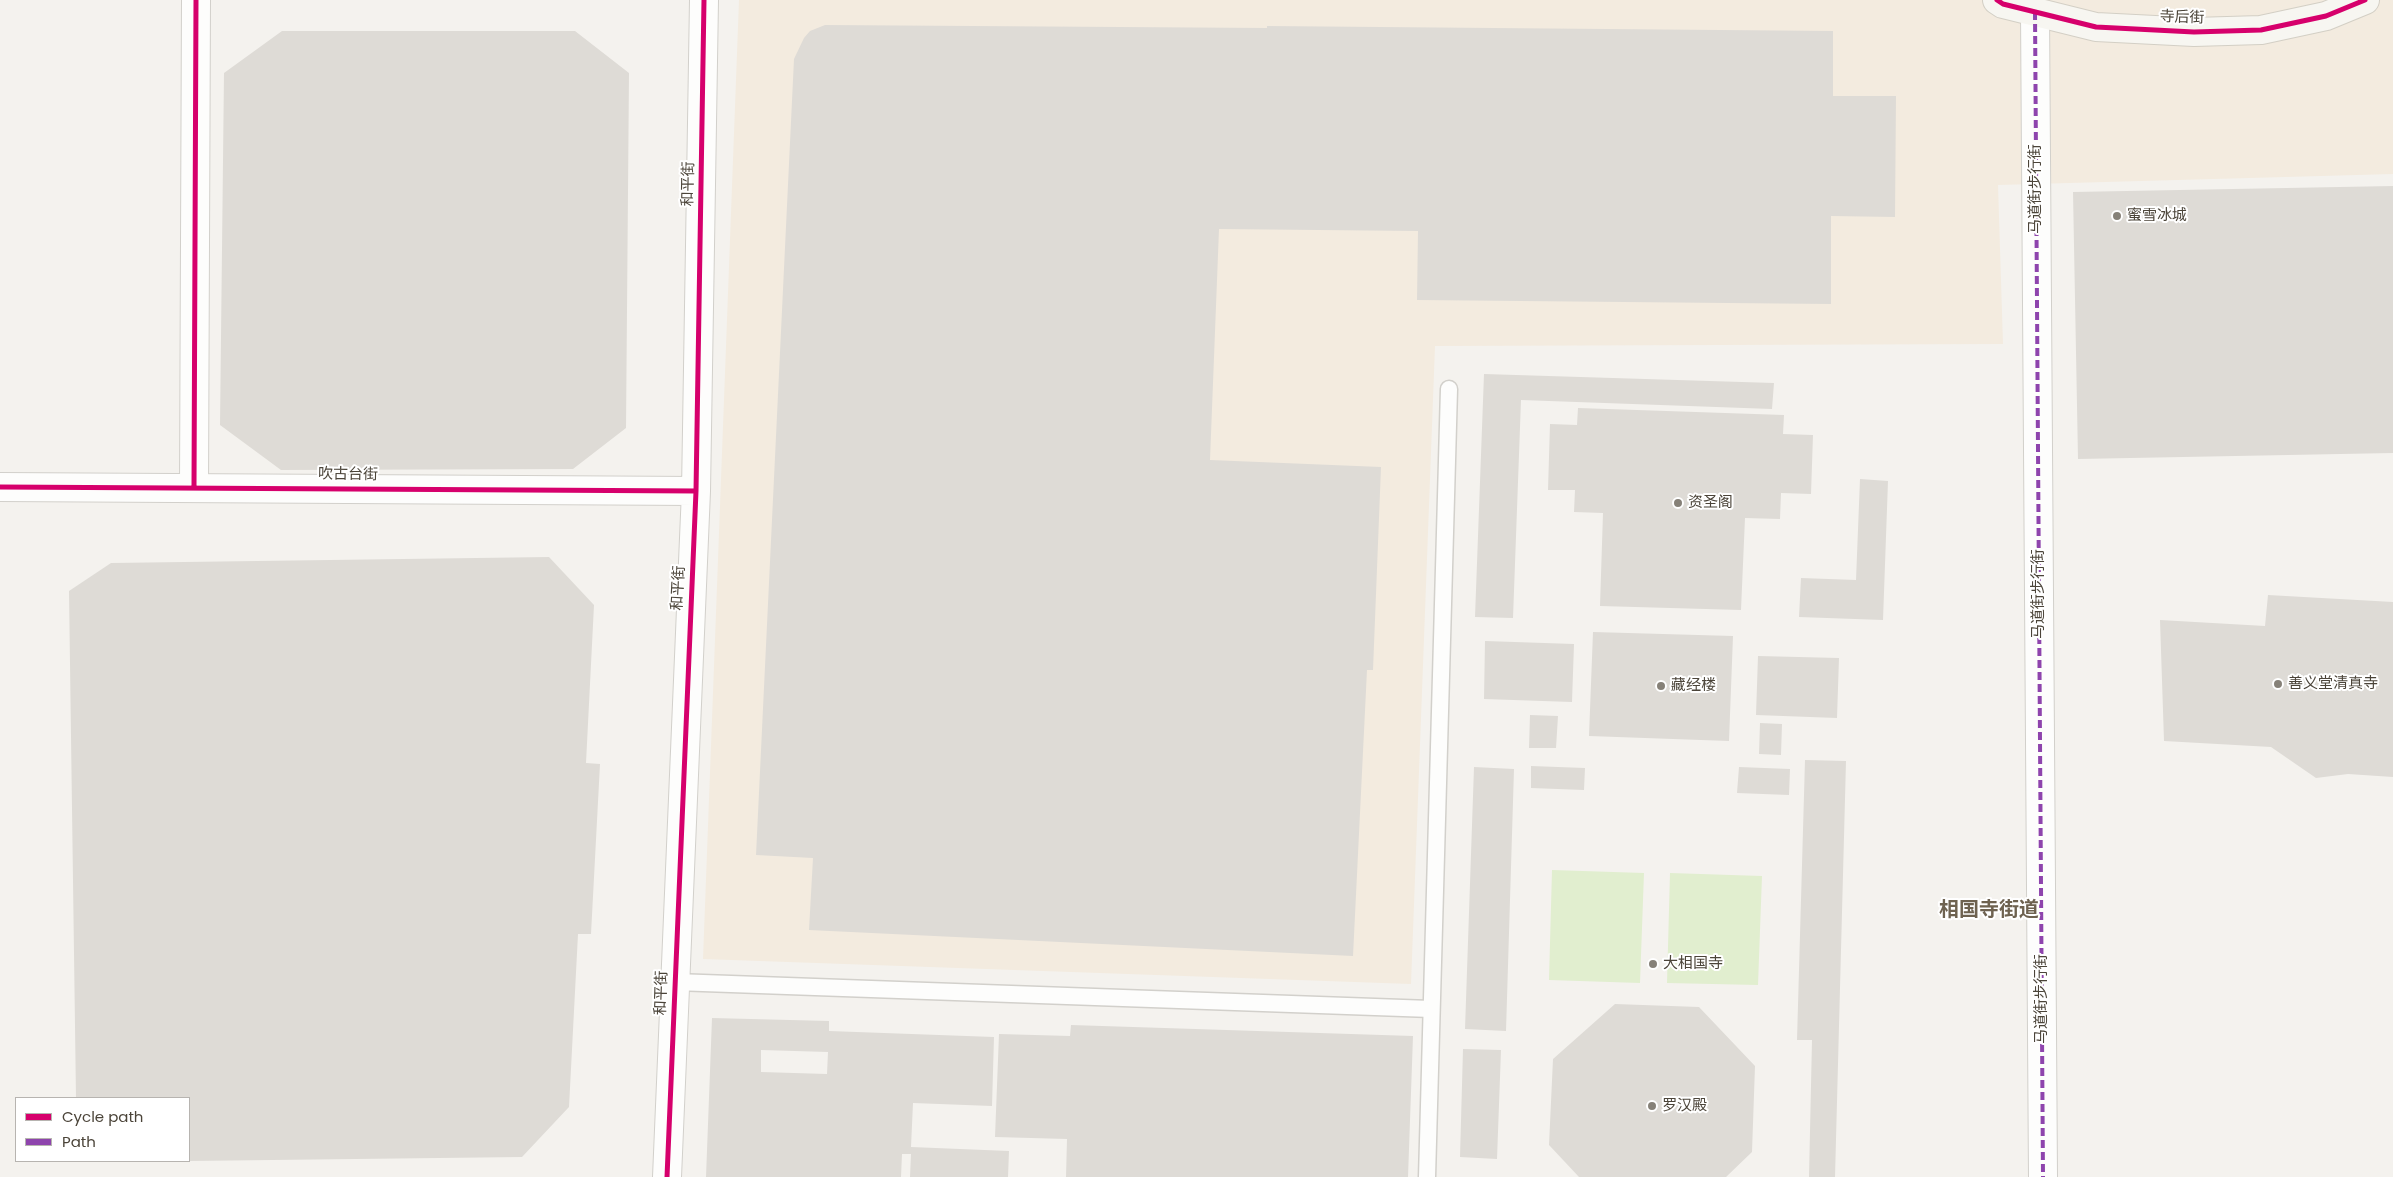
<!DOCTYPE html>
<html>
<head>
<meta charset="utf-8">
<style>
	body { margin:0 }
	#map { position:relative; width:2393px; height:1177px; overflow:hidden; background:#f4f2ee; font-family:Poppins,sans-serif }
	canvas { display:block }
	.legend { position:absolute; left:15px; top:1097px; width:175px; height:65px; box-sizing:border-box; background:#fff; border:1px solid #b7b4b0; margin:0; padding:6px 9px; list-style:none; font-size:15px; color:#4b4439 }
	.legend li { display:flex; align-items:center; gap:10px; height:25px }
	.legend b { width:25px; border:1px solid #b7b4b0 }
</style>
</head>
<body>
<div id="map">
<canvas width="2393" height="1177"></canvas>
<ul class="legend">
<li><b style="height:6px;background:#d6006c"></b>Cycle path</li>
<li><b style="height:6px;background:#8e44ad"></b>Path</li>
</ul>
</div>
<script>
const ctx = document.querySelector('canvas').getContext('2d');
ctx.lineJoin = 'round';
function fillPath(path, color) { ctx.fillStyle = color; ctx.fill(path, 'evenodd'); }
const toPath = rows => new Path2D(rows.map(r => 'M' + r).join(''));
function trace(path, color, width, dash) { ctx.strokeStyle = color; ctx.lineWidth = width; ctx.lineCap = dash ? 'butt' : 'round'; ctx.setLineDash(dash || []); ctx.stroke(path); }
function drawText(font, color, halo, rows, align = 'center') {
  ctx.font = font + ' Poppins,"Noto Sans SC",sans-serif'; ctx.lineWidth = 4; ctx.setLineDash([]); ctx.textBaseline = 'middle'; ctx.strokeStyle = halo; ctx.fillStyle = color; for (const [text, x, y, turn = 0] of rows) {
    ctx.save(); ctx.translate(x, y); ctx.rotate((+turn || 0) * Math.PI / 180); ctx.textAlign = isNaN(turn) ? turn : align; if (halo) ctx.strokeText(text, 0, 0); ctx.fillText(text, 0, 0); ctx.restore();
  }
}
fillPath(toPath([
	[739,0,2393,0,2393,174,1998,185,2003,344,1435,346,1411,984,703,959]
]), '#f3ebdf');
fillPath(toPath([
	[1552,870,1644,873,1640,983,1549,980],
	[1670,873,1762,876,1758,985,1667,983]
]), '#e1eecf');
fillPath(toPath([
	[825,25,1267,28,1267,26,1833,31,1833,96,1896,96,1895,217,1831,216,1831,304,1417,300,1418,231,1219,229,1210,460,1381,467,1373,670,1367,670,1353,956,809,930,813,858,756,855,794,59,804,38,810,31],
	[282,31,575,31,629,73,626,428,573,469,281,470,220,425,224,73],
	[2393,186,2393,453,2078,459,2073,192],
	[1484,374,1774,383,1772,409,1521,400,1513,618,1475,617],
	[1578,408,1784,415,1783,434,1813,435,1811,494,1781,493,1780,519,1745,518,1741,610,1600,606,1603,513,1574,512,1575,490,1548,490,1550,424,1577,425],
	[1860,479,1888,481,1883,620,1799,617,1801,578,1856,580],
	[549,557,594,605,586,763,600,764,591,934,578,934,569,1107,522,1157,189,1161,189,1098,76,1098,69,591,111,563],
	[2268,595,2393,602,2393,777,2348,774,2316,778,2271,747,2164,741,2160,620,2265,626],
	[1593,632,1733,636,1729,741,1589,736],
	[1485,641,1574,644,1572,702,1484,699],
	[1758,656,1839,658,1837,718,1756,715],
	[1530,715,1558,716,1556,748,1529,748],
	[1760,723,1782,724,1781,755,1759,754],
	[1805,760,1846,761,1835,1177,1809,1177,1812,1040,1797,1040],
	[1531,766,1585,768,1584,790,1531,788],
	[1474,767,1514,769,1506,1031,1465,1029],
	[1739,767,1790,769,1789,795,1737,793],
	[1615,1004,1699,1007,1755,1066,1752,1152,1726,1177,1579,1177,1549,1145,1553,1059],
	[712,1018,829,1021,829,1031,994,1037,992,1106,913,1103,911,1147,1009,1151,1008,1177,910,1177,911,1154,902,1154,901,1177,706,1177],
	[761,1050,828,1052,827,1074,761,1072],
	[1071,1025,1413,1036,1408,1177,1066,1177,1067,1139,995,1137,999,1034,1070,1036],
	[1463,1049,1501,1050,1497,1159,1460,1157]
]), '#dedbd6');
const lane = toPath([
	[675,982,1431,1009],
	[1427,1177,1449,389]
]);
const street = toPath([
	[2035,12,2043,1177],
	[194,486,196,0],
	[0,487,696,491],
	[667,1177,696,491,704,0]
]);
const secondary = toPath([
	[1997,0,2003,4,2096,27,2194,32,2261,30,2326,16,2365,0]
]);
trace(lane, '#d2d0cb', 19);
trace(street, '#d2d0cb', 30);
trace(secondary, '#d3cfc5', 30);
trace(lane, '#fdfdfc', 16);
trace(street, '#fdfdfc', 28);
trace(secondary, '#f7f6f1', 28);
trace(toPath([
	[2035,12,2043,1177]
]), '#8e44ad', 4, [8, 4]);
trace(toPath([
	[1997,0,2003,4,2096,27,2194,32,2261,30,2326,16,2365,0],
	[194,486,196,0],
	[0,487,696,491],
	[667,1177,696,491,704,0]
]), '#d6006c', 5);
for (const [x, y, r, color] of [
	[2117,216,5,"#868178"],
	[1678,503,5,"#868178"],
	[2278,684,5,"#868178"],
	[1661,686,5,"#868178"],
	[1653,964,5,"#868178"],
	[1652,1106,5,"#868178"]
]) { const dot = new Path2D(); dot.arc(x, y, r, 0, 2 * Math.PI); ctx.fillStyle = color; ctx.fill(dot); trace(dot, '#fff', 2); }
drawText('15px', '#4b4439', '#fff', [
	["寺后街",2182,18,2],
	["和平街",689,184,-89],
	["马道街步行街",2036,189,-90],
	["吹古台街",348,475,1],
	["和平街",679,588,-87],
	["马道街步行街",2039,594,-90],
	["和平街",662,993,-88],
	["马道街步行街",2042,999,-90]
]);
drawText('15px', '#4b4439', '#fff', [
	["蜜雪冰城",2127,216],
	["资圣阁",1688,503],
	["善义堂清真寺",2288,684],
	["藏经楼",1671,686],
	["大相国寺",1663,964],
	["罗汉殿",1662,1106]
], 'left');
drawText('bold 20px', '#6e6250', '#fff', [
	["相国寺街道",1989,911]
]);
</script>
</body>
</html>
